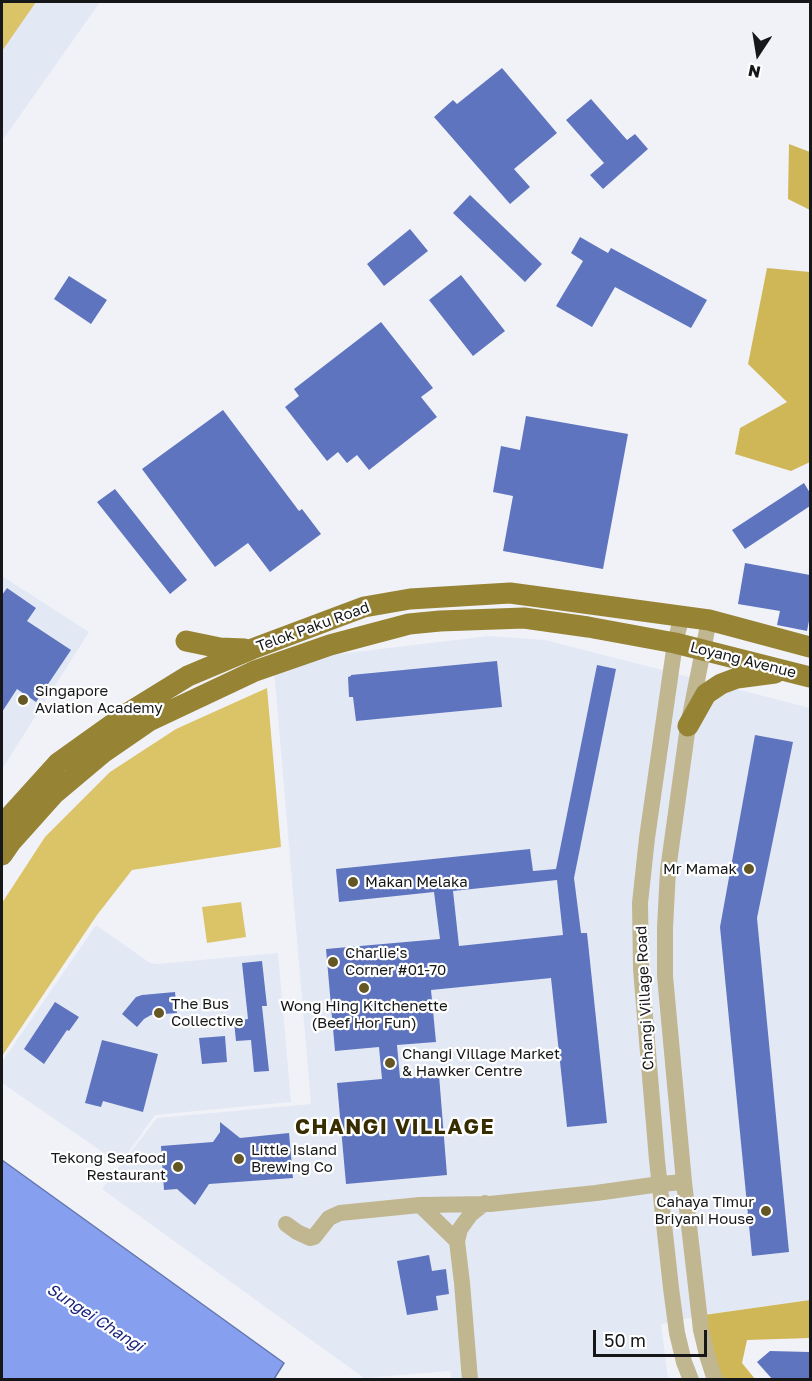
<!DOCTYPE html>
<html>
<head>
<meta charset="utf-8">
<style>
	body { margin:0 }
	#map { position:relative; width:812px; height:1381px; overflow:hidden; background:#f0f2f8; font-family:"Golos Text",sans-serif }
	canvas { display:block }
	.frame { position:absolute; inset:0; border:3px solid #161719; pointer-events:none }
	.north { position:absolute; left:728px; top:24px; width:60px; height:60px; -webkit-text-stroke:4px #fff; paint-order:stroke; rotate:192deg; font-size:16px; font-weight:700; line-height:24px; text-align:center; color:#161719 }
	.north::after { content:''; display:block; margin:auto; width:21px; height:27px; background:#161719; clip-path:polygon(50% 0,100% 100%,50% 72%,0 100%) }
	.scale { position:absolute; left:593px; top:1330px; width:114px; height:27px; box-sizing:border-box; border:3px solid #161719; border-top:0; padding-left:8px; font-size:18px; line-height:21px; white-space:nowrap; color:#161719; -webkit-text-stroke:4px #fff; paint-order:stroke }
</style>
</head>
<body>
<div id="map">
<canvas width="812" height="1381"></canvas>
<div class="frame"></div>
<div class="north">N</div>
<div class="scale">50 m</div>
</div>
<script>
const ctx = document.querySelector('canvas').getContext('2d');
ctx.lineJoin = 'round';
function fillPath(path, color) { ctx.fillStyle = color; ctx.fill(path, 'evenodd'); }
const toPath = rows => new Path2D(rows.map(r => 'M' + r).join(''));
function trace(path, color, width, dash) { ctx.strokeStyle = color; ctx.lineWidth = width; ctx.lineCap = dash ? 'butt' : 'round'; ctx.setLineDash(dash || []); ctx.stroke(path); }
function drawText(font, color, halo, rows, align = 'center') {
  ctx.font = font + ' "Golos Text",sans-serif'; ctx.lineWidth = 4.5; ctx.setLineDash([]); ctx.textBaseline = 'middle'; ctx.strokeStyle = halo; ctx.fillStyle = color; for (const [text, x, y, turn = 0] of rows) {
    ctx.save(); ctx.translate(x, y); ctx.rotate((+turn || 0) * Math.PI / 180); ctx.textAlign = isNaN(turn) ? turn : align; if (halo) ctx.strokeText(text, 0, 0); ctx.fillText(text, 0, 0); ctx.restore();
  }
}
fillPath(toPath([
	[2,2,100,2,2,141],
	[2,576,89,632,2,769],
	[489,636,545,640,810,708,810,1300,704,1315,661,1324,668,1379,452,1380,450,1371,364,1378,102,1189,157,1118,311,1104,274,670,322,656],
	[96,925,150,963,157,964,278,953,291,1102,155,1115,120,1164,2,1083,2,1062]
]), '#e3e8f5');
fillPath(toPath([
	[3,2,36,2,2,51,2,4],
	[267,688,281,847,132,870,97,915,2,1056,2,903,45,837,110,772,176,729],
	[241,902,246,937,207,943,202,907]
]), '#dbc368');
fillPath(toPath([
	[789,144,810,152,810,210,788,199],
	[767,268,810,272,810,462,791,471,735,454,740,428,787,402,748,364],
	[810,1300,810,1338,747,1340,742,1363,755,1379,719,1379,704,1315]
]), '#cfb758');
const water = toPath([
	[2,1160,284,1363,274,1379,2,1379,2,1160]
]);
fillPath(water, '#869fee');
trace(water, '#6476ae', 1.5);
fillPath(toPath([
	[502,68,557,133,514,169,530,187,510,204,434,117,453,100,457,104],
	[591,99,627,140,635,134,648,149,603,189,590,175,604,163,566,120],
	[470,195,542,264,525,282,453,213],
	[410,229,428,251,384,286,367,264],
	[580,237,608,253,611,248,707,300,691,328,615,287,592,327,556,306,583,261,571,253],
	[461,275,505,331,473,356,429,300],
	[69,276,107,300,91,324,54,299],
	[381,322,433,388,421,397,437,417,369,470,357,455,347,463,338,452,327,461,285,407,299,396,294,389],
	[223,410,299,511,302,509,321,534,270,572,248,543,215,567,142,469],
	[526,416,628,434,603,569,503,551,513,496,493,492,501,446,520,450],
	[804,483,810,493,810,506,745,549,732,530],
	[115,489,187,580,170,594,97,502],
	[745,563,810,575,810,622,809,621,807,631,777,625,780,611,738,604],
	[7,588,36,608,27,621,71,650,36,702,17,689,2,712,2,595],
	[497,661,502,707,356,721,353,697,349,697,348,677,351,676,351,675],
	[597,665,616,669,574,878,581,933,587,933,607,1123,567,1127,551,978,431,990,436,1042,397,1045,400,1078,439,1075,447,1175,346,1184,337,1083,382,1079,379,1047,335,1051,326,949,440,939,434,892,339,902,336,869,530,849,533,871,556,869],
	[557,880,563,935,459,946,453,891],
	[755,735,793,742,757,918,789,1252,752,1256,720,927],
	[262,961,267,1006,262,1006,269,1071,254,1072,251,1040,236,1041,234,1021,248,1019,242,963],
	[175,992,177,1013,151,1015,144,1019,137,1027,122,1014,136,997,142,995],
	[55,1002,79,1017,69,1031,67,1030,44,1064,24,1049],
	[225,1036,227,1062,202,1064,199,1038],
	[102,1040,158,1054,143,1112,103,1101,101,1107,85,1103],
	[220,1122,240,1138,289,1133,293,1178,209,1184,195,1205,177,1189,164,1190,161,1146,213,1142,220,1132],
	[429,1255,432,1271,446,1269,449,1294,436,1296,438,1310,407,1315,397,1261],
	[770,1351,810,1352,810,1380,773,1380,757,1362]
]), '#5e74bf');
trace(toPath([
	[682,615,675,643,647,838,640,903,641,969,657,1160,671,1288,677,1333,684,1362,691,1380],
	[709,620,688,726,668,870,665,928,665,976,684,1182,701,1330,707,1355,715,1380],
	[420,1205,457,1241],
	[286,1224,297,1232,310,1238,314,1237,329,1218,340,1213,420,1205,490,1204,596,1193,660,1184,684,1182],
	[470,1380,462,1283,457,1241,460,1229,465,1222,471,1214,485,1203]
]), '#c0b690', 16);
trace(toPath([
	[186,641,220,648,245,649],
	[688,726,706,694,721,684,737,678,775,673],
	[2,825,58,763,128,713,188,676,252,649,364,607,410,599,510,593,709,620,810,647],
	[2,855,11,842,54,794,104,752,149,721,255,671,330,645,409,624,440,621,524,618,588,627,675,643,810,677]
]), '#978334', 21);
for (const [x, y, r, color] of [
	[23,700,6,"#645724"],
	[749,869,6,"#645724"],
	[353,882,6,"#645724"],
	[333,962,6,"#645724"],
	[364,988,6,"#645724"],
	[159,1013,6,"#645724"],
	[390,1063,6,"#645724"],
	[239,1159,6,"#645724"],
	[178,1167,6,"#645724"],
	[766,1211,6,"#645724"]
]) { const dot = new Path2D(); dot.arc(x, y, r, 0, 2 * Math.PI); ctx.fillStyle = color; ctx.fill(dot); trace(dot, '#fff', 2); }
drawText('15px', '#161719', '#fff', [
	["Telok Paku Road",313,627,-20],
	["Loyang Avenue",743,660,14],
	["Changi Village Road",645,998,-93]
]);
drawText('15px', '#161719', '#fff', [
	["Singapore",35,691],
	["Aviation Academy",35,708],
	["Mr Mamak",737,869,"right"],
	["Makan Melaka",365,882],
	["Charlie's",345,953],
	["Corner #01-70",345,970],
	["The Bus",171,1004],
	["Collective",171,1021],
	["Wong Hing Kitchenette",364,1006,"center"],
	["(Beef Hor Fun)",364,1023,"center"],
	["Changi Village Market",402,1054],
	["& Hawker Centre",402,1071],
	["Little Island",251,1150],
	["Brewing Co",251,1167],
	["Tekong Seafood",166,1158,"right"],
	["Restaurant",166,1175,"right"],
	["Cahaya Timur",754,1202,"right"],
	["Briyani House",754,1219,"right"]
], 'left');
drawText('italic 16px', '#19237c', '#fff', [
	["Sungei Changi",95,1318,33]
]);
ctx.letterSpacing = '1.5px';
drawText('bold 21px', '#372d01', '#fff', [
	["CHANGI VILLAGE",395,1127]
]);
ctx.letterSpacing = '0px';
</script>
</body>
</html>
